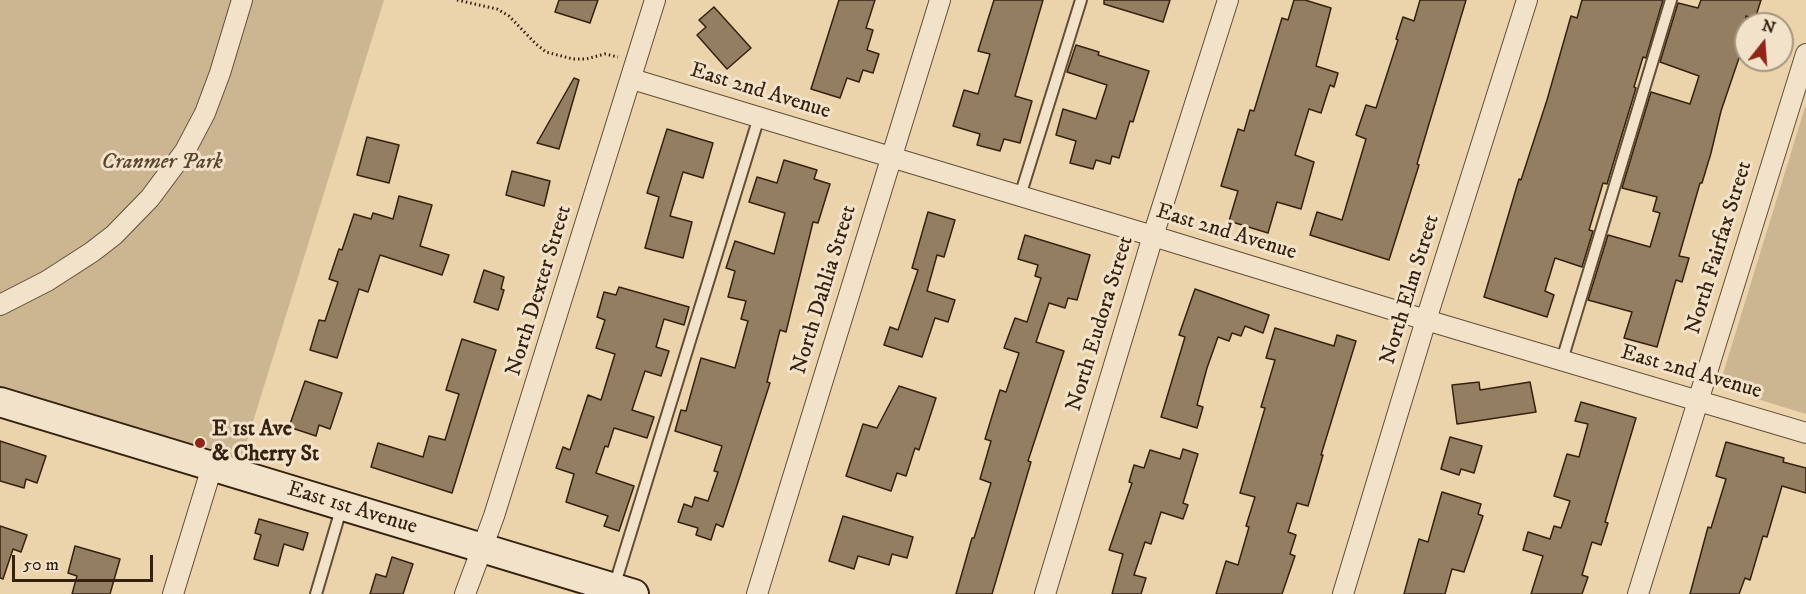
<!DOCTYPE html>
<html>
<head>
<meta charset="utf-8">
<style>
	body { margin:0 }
	#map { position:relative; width:1806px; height:594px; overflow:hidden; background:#ebd3ac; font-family:"IM FELL DW Pica",serif }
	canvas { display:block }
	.north { position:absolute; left:1734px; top:12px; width:60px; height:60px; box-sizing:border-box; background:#f2e2c9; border:2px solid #a6957f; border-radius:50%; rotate:17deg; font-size:16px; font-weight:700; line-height:24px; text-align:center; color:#352110 }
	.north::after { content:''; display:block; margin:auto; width:21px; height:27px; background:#8f2418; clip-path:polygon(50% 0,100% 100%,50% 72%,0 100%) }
	.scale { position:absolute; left:12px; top:555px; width:141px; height:27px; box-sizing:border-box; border:3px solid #352110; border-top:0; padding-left:8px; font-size:18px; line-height:21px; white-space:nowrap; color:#352110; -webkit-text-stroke:4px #f2e2c9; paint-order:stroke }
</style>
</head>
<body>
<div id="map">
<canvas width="1806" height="594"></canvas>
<div class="north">N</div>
<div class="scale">50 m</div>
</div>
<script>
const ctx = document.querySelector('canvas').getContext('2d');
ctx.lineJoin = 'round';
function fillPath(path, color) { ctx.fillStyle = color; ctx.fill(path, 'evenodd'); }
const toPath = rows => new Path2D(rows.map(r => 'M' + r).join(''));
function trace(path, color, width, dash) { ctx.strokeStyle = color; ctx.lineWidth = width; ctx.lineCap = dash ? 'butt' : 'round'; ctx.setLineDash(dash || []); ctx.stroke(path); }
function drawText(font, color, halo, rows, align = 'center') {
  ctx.font = font + ' "IM FELL DW Pica",serif'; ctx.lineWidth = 6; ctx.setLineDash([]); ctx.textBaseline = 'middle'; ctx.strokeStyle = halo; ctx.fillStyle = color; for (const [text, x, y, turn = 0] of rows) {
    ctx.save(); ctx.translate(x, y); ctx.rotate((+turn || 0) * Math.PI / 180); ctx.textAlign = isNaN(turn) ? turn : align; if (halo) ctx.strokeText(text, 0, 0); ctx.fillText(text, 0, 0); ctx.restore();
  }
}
fillPath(toPath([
	[0,0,384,0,241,460,0,387],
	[1806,104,1806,414,1731,391,1722,377]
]), '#ccb591');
const building = toPath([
	[559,0,598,0,590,23,555,12,559,0],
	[839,0,875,0,866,28,873,30,867,50,879,54,873,73,863,70,859,82,847,78,840,98,811,89,839,0],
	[994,0,1043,0,1015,96,1032,101,1020,143,1004,139,1000,151,977,145,980,134,953,126,964,90,978,94,990,54,978,51,994,0],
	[1104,0,1170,0,1163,22,1104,4,1104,0],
	[1294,0,1305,0,1331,8,1316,66,1338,73,1334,87,1330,85,1321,113,1309,109,1295,155,1314,162,1301,209,1277,202,1268,233,1229,221,1238,191,1221,186,1238,129,1244,131,1250,110,1254,111,1282,18,1288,20,1294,0],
	[1420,0,1466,0,1417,164,1419,165,1389,260,1310,235,1317,212,1342,220,1366,139,1356,135,1366,105,1376,108,1398,40,1396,39,1403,17,1414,21,1420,0],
	[1582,0,1663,0,1646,58,1643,57,1634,87,1636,88,1607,184,1603,183,1589,230,1593,231,1582,267,1555,258,1545,291,1554,295,1547,317,1484,297,1519,179,1521,180,1547,100,1571,16,1577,18,1582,0],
	[1701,0,1761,0,1755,19,1746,16,1746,44,1742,59,1739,58,1721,111,1711,153,1702,183,1700,183,1679,256,1689,258,1682,282,1676,280,1657,347,1624,338,1632,312,1588,300,1608,235,1650,247,1660,213,1653,211,1657,197,1622,188,1651,92,1690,104,1699,76,1660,62,1678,3,1698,8,1701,0],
	[714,7,751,48,727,69,697,35,706,27,699,20,714,7],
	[1076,45,1099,52,1098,55,1149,71,1133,122,1130,121,1119,158,1112,156,1110,164,1096,160,1093,169,1070,163,1076,141,1056,135,1063,109,1096,119,1107,85,1067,72,1076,45],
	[574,78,579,80,559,149,537,143,574,78],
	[667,129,713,143,703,178,683,172,670,216,692,222,683,258,645,248,659,197,647,193,667,129],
	[367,137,399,145,389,183,357,175,367,137],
	[784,160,817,170,814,179,830,184,818,223,813,222,786,332,780,330,767,382,770,383,739,479,723,527,716,524,711,540,696,535,698,528,678,522,684,504,692,507,695,497,708,501,718,472,714,471,722,446,675,431,681,410,686,411,701,358,735,368,748,321,741,319,746,301,728,297,735,271,726,268,735,241,774,254,785,213,749,202,757,177,777,183,784,160],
	[512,171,550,181,544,206,506,195,512,171],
	[399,196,432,205,420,246,449,255,442,275,380,255,368,292,359,289,337,358,310,350,319,320,325,321,338,282,329,279,339,249,342,250,354,214,371,219,373,213,393,219,399,196],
	[928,212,955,220,944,257,937,255,927,291,955,300,948,322,935,318,922,357,884,345,890,327,898,330,918,270,912,268,928,212],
	[1025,235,1090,255,1077,300,1068,298,1065,308,1049,303,1036,342,1064,351,1028,461,1031,462,992,594,956,594,972,538,974,538,991,483,980,479,991,441,985,439,1000,390,1006,392,1019,353,1004,348,1015,318,1027,322,1041,278,1035,276,1038,265,1018,259,1025,235],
	[484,270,504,277,501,289,504,290,498,310,474,302,484,270],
	[619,287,689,307,684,325,664,319,656,347,669,351,661,376,645,371,632,410,654,417,647,438,614,428,608,447,605,446,596,473,634,486,619,531,604,526,608,516,566,502,574,474,556,468,563,447,570,450,588,395,601,400,615,354,596,348,605,320,597,317,604,292,616,295,619,287],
	[1195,289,1269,315,1263,333,1245,326,1241,336,1232,333,1229,341,1218,337,1207,368,1197,405,1203,407,1197,428,1161,417,1185,337,1179,335,1195,289],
	[1275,328,1334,346,1337,335,1356,341,1321,455,1323,455,1308,506,1297,503,1288,532,1296,535,1290,554,1295,556,1282,594,1216,594,1226,561,1238,565,1249,527,1246,526,1255,497,1240,493,1265,408,1261,407,1275,360,1266,358,1275,328],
	[462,339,496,350,452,493,371,467,378,443,423,457,429,436,445,440,459,394,446,390,462,339],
	[305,381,342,393,330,429,319,425,316,436,289,427,305,381],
	[1479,382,1480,390,1530,382,1536,412,1457,424,1452,385,1479,382],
	[899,386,936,398,919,450,915,448,906,476,897,473,891,491,846,476,863,424,877,428,899,386],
	[1581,402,1636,418,1605,522,1608,523,1601,545,1592,542,1582,575,1588,577,1582,594,1531,594,1543,556,1523,550,1528,532,1550,539,1554,526,1561,528,1570,501,1554,496,1567,454,1579,457,1588,424,1575,421,1581,402],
	[1450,437,1482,446,1474,473,1461,469,1459,475,1441,469,1450,437],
	[0,441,46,456,37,483,26,479,24,488,0,481,0,441],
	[1726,442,1784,458,1783,462,1806,468,1806,493,1782,486,1767,537,1763,536,1750,580,1745,578,1739,594,1690,594,1708,527,1711,528,1726,479,1716,476,1726,442],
	[1183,449,1198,454,1183,503,1188,505,1183,519,1161,512,1151,544,1145,542,1134,575,1146,578,1141,594,1112,594,1123,554,1109,550,1132,483,1129,482,1134,465,1144,468,1150,450,1180,459,1183,449],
	[1442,492,1481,504,1478,514,1483,516,1464,572,1452,569,1445,594,1404,594,1419,539,1428,542,1442,492],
	[843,516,913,537,907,558,892,554,889,565,858,556,854,569,829,561,843,516],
	[259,519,308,533,303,550,284,544,278,566,254,559,261,535,255,533,259,519],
	[0,526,27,535,21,552,13,549,3,579,0,578,0,526],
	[75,546,120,559,110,594,72,594,77,576,68,573,75,546],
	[392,557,413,564,403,594,370,594,376,574,386,577,392,557]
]);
fillPath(building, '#947e61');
trace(building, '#352110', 1.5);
const lane = toPath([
	[1020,196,1081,0],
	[1562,360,1671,0],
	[614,587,759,117],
	[316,594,342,506]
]);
const street = toPath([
	[632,79,1153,236,1426,320,1806,433],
	[0,305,47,281,92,252,114,235,150,198,185,151,205,113,220,73,242,0],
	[173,594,212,467],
	[465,594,494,516,655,0],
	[757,594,940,0],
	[1045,594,1153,236,1228,0],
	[1343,594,1426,320,1527,0],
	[1638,594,1806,54]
]);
const secondary = toPath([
	[0,402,634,594]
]);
trace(lane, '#624e37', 14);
trace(street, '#624e37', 22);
trace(secondary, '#352110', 32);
trace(toPath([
	[457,0,497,9,509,16,536,44,546,52,573,59,586,59,605,54,618,57]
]), '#352110', 3, [1.5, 3]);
trace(lane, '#f2e2c9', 10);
trace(street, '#f2e2c9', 20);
trace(secondary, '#f2e2c9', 28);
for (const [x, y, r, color] of [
	[200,443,6,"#8f2418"]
]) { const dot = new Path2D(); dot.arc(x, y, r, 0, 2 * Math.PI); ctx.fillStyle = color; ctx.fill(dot); trace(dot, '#f2e2c9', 2); }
drawText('22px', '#352110', '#f2e2c9', [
	["East 2nd Avenue",760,92,17],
	["East 2nd Avenue",1226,233,17],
	["North Fairfax Street",1720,248,-73],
	["North Dahlia Street",825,290,-73],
	["North Elm Street",1411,290,-73],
	["North Dexter Street",540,291,-73],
	["North Eudora Street",1101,324,-73],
	["East 2nd Avenue",1691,373,16],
	["East 1st Avenue",352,509,17]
]);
drawText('italic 22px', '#5b4630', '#f2e2c9', [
	["Cranmer Park",162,163]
]);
drawText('bold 22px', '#352110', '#f2e2c9', [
	["E 1st Ave",212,430],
	["& Cherry St",212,455]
], 'left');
</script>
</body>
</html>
